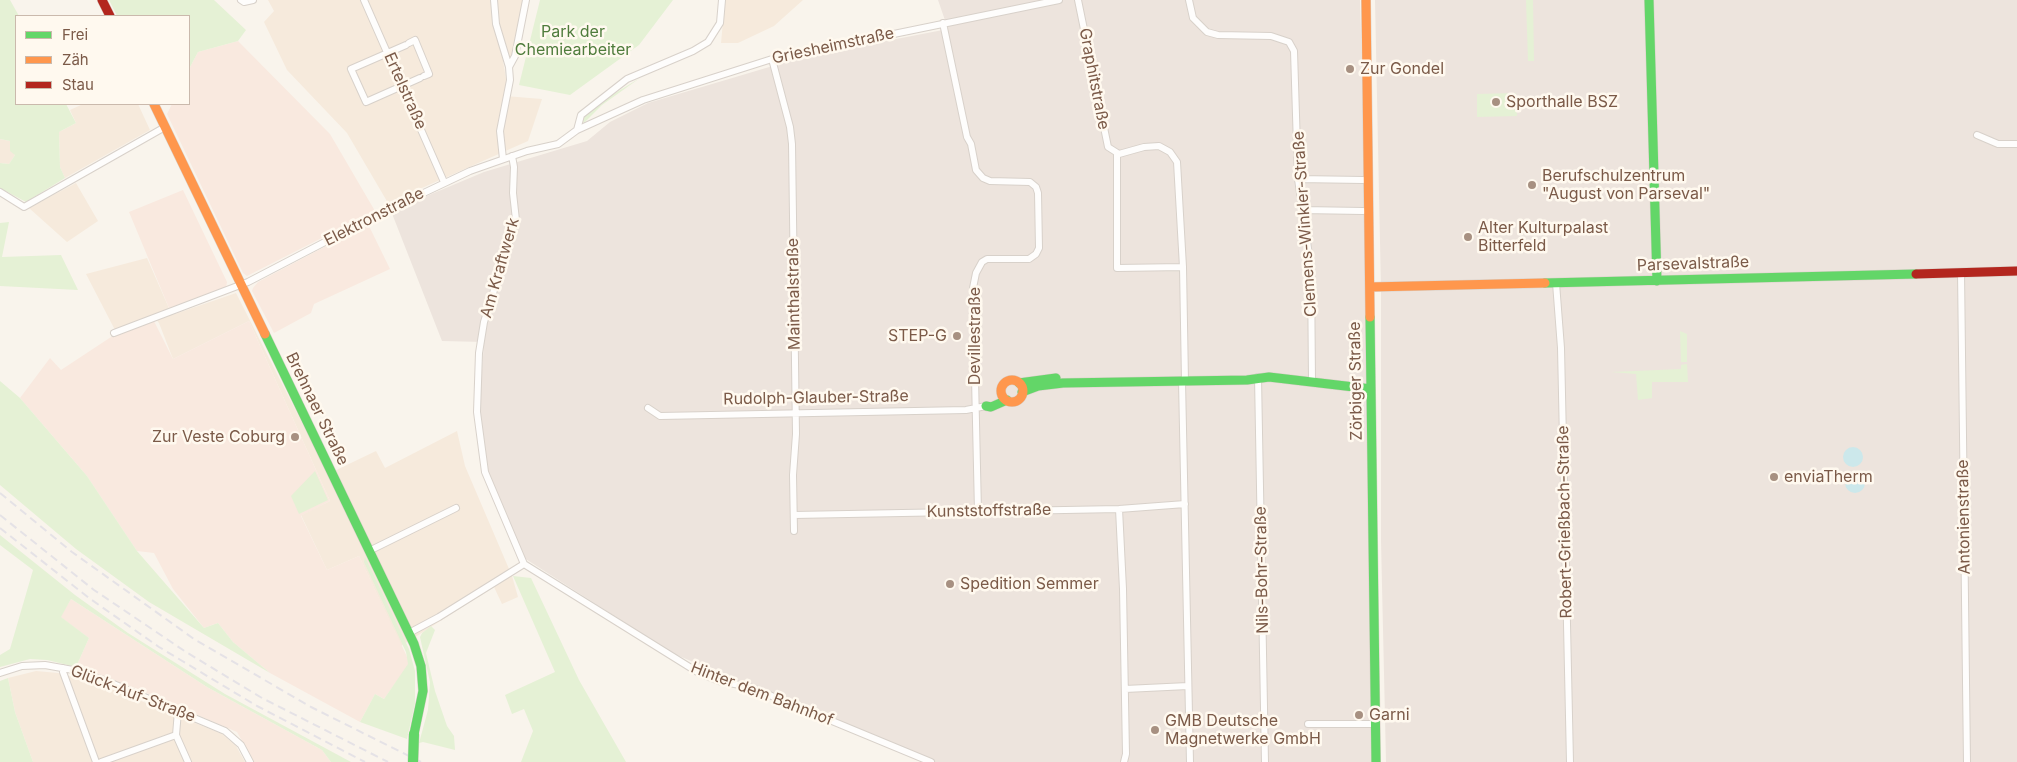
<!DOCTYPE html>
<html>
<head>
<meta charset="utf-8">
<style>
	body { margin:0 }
	#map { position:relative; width:2017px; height:762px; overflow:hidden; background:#f9f4ec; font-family:Inter,sans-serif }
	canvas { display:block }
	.legend { position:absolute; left:15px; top:15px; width:175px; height:90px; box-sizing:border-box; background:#fff9ef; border:1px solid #cab9ac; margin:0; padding:6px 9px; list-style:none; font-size:15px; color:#7b5a48 }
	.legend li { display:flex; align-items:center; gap:10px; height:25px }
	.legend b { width:25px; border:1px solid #cab9ac }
</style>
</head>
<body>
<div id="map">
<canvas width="2017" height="762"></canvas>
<ul class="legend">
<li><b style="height:6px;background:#63d668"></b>Frei</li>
<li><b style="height:6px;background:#ff974d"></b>Zäh</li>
<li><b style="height:6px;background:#b3261e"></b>Stau</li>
</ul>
</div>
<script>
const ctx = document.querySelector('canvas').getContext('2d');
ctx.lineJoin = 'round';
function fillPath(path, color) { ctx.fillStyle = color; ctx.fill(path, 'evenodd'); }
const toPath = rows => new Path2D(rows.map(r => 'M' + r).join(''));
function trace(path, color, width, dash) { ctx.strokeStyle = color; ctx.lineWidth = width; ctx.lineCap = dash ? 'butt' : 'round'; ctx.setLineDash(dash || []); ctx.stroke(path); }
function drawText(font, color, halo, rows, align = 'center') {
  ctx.font = font + ' Inter,sans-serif'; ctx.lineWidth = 5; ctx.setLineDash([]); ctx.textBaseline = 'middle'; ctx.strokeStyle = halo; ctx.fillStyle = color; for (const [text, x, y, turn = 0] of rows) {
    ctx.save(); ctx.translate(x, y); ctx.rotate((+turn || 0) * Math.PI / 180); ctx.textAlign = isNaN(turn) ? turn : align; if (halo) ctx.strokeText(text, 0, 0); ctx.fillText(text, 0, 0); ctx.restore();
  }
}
fillPath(toPath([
	[268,0,523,0,511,58,503,61,506,79,505,96,542,99,528,141,388,203,347,133,287,70,264,22,274,11],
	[725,0,803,0,774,26,738,43,721,43],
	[83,104,138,104,150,130,65,178,60,167,59,132,76,123,70,110],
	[0,139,10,141,15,155,9,164,0,163],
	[76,183,98,221,67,242,29,208],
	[147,258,172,315,236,293,328,474,376,451,385,468,457,431,465,466,512,576,518,597,502,604,494,587,401,646,359,556,327,570,301,515,330,501,249,321,173,359,159,323,153,316,115,330,86,274],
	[36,671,58,673,100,684,222,734,236,746,245,762,33,762,15,712,8,678]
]), '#f6eadc');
fillPath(toPath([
	[238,41,330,134,375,211,247,276,243,273,167,114,172,104,189,104,189,69,198,52],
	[183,190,227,282,226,288,169,308,129,212],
	[368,224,390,269,314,304,311,313,274,333,252,291,253,288,258,282],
	[154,321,173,359,249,321,330,501,301,516,327,570,359,556,410,663,384,699,375,694,360,722,270,673,233,642,218,623,204,628,173,589,154,553,137,551,87,476,20,398,50,358,61,370,111,337],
	[71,599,207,687,322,750,331,762,254,762,237,732,135,688,76,667,89,638,60,617]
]), '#f9e9df');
fillPath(toPath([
	[938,0,1360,0,1368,285,1371,762,930,762,672,653,521,556,486,466,479,415,484,342,442,341,391,211,484,172,587,141,610,122,648,103,803,57,948,29],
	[1375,0,2017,0,2017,762,1386,762,1381,541,1381,290]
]), '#ede4dd');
fillPath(toPath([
	[0,0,10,0,19,16,16,16,16,104,66,104,76,123,59,132,60,167,65,178,26,202,0,188,0,163,9,164,15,155,10,151,10,141,0,139],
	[109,0,214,0,246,30,238,41,198,52,189,69,189,16,117,16],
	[540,0,673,0,639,45,570,95,519,85],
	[1526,0,1533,0,1534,61,1528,61],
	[640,78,602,105,584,123,581,118,607,98],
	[1516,93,1517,116,1477,117,1477,94],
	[9,222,2,257,61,255,78,290,0,286,0,223],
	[1680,331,1687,334,1687,362,1681,362],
	[1687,364,1688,382,1652,382,1652,398,1638,400,1636,374,1611,372,1681,369,1681,365],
	[0,381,20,398,87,476,137,551,204,628,218,623,233,642,270,673,149,602,76,549,0,485],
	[315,471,328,500,299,514,291,496],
	[0,535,75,595,128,633,225,694,351,762,331,762,322,750,207,687,71,599,61,617,89,638,76,667,47,660,30,659,0,667,0,655,10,649,33,570,0,545],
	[365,557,409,649,415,671,415,703,407,739,360,722,375,694,384,699,408,664,406,652,364,562],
	[513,576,531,578,579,680,626,762,521,762,533,731,524,709,512,714,505,695,555,672],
	[431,626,435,630,426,653,435,691,447,726,454,736,455,750,423,742,419,743,428,710,430,682,420,637,422,633],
	[8,678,15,712,33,762,0,762,0,681]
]), '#e5f1d5');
fillPath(toPath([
	'1843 457a10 10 0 1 1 20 0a10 10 0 1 1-20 0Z',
	'1845 483a10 10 0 1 1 20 0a10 10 0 1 1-20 0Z'
]), '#cce8eb');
const street = toPath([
	[241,0,244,2,253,0],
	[364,0,444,182],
	[494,0,496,24,509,67,510,80,500,131,503,159],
	[1078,0,1108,147,1119,154,1144,147,1159,146,1170,152,1177,162,1183,267,1185,381],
	[1189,0,1193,18,1207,32,1218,35,1271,36,1289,42,1294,51,1298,179,1311,269,1312,381],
	[943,23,967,137,971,144,976,170,983,178,990,181,1030,182,1036,187,1038,193,1039,248,1036,254,1029,259,987,259,982,262,976,273,973,288,978,512],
	[409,43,415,40,429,74,424,76],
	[406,45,351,69,366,102,420,78],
	[772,59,790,127,792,144,796,434,793,475,794,531],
	[509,67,515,56,526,0],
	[577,130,643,100,772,59,1059,0],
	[1977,135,1998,144,2017,144],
	[1117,154,1117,268,1183,267],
	[512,156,514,167,513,193,516,220,484,322,479,353,477,412,485,472,524,564],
	[1298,179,1363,180],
	[0,192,24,207,165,127],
	[1302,210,1363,211],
	[1961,272,1967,762],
	[1556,283,1561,348,1570,762],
	[114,333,248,282,371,218,470,171,527,151,558,144,577,130,581,115,627,79,693,51,708,42,720,23,722,0],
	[1258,377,1265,762],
	[1182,381,1190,762],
	[648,408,660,416,966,410,986,406],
	[1119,509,1123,589,1126,754,1124,762],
	[794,515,1119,509,1185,504],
	[369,551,456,508],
	[524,564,699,673,719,681,750,687,931,762],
	[409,633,439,617,524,564],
	[63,668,63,672,96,762],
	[0,673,22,666,45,665,73,670,104,680,225,731,241,745,250,762],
	[1125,689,1188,686],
	[178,711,176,735,188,762],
	[1308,724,1375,724],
	[101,762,176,735]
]);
const fast = toPath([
	[1649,0,1657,281],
	[1545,283,1916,274],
	[1370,317,1376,762],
	[265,334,414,644,421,666,423,691,414,734],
	[1019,383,1056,378],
	[1022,392,1038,386,1063,383,1247,380,1269,377,1371,389],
	[986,406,991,407,1007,400]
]);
const slow = toPath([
	[1366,0,1370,317],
	[154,104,265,334],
	[1370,287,1545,283],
	'1001 391a11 11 0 1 1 22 0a11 11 0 1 1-22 0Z'
]);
const jam = toPath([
	[102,0,110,16],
	[1916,274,2017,271]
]);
trace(street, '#d8d1ca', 8);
trace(fast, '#d9d0c8', 10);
trace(slow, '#d9d0c8', 10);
trace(jam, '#d9d0c8', 10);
trace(street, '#fefdfc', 6);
trace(fast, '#63d668', 9);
trace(slow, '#ff974d', 9);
trace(jam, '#b3261e', 9);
trace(toPath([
	[0,493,72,552,194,639,311,707,421,762],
	[0,515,94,590,186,652,262,698,388,762],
	[0,528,89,598,159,647,257,706,365,762]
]), '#e5e2e6', 2, [8, 5]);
const fastBridge = toPath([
	[413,762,414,734]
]);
trace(fastBridge, '#dad0c9', 11, []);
trace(fastBridge, '#63d668', 10);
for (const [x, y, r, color] of [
	[1350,69,5,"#a79081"],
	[1496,102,5,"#a79081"],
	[1532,185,5,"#a79081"],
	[1468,237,5,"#a79081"],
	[957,336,5,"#a79081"],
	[295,437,5,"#a79081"],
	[1774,477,5,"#a79081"],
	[950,584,5,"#a79081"],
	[1359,715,5,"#a79081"],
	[1155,730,5,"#a79081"]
]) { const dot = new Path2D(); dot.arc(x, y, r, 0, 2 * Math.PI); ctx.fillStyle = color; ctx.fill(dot); trace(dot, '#fff9ef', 2); }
drawText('16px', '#4f7c3c', '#fff9ef', [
	["Park der",573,32],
	["Chemiearbeiter",573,50]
]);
drawText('16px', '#7b5a48', '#fff9ef', [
	["Griesheimstraße",833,46,-12],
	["Graphitstraße",1094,79,79],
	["Ertelstraße",405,91,66],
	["Elektronstraße",374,217,-27],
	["Clemens-Winkler-Straße",1305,224,-94],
	["Parsevalstraße",1693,264,-2],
	["Am Kraftwerk",500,268,-74],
	["Mainthalstraße",794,294,-91],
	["Devillestraße",975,336,-90],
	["Zörbiger Straße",1356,381,-91],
	["Rudolph-Glauber-Straße",816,398,-1],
	["Brehnaer Straße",317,409,64],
	["Kunststoffstraße",989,511,-1],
	["Antonienstraße",1964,517,-91],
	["Robert-Grießbach-Straße",1565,522,-91],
	["Nils-Bohr-Straße",1262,570,-91],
	["Glück-Auf-Straße",133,694,21],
	["Hinter dem Bahnhof",762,694,21]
]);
drawText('16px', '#7b5a48', '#fff9ef', [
	["Zur Gondel",1360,69],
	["Sporthalle BSZ",1506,102],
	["Berufschulzentrum",1542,176],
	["\"August von Parseval\"",1542,194],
	["Alter Kulturpalast",1478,228],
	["Bitterfeld",1478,246],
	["STEP-G",947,336,"right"],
	["Zur Veste Coburg",285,437,"right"],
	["enviaTherm",1784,477],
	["Spedition Semmer",960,584],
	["Garni",1369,715],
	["GMB Deutsche",1165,721],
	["Magnetwerke GmbH",1165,739]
], 'left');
</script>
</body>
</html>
